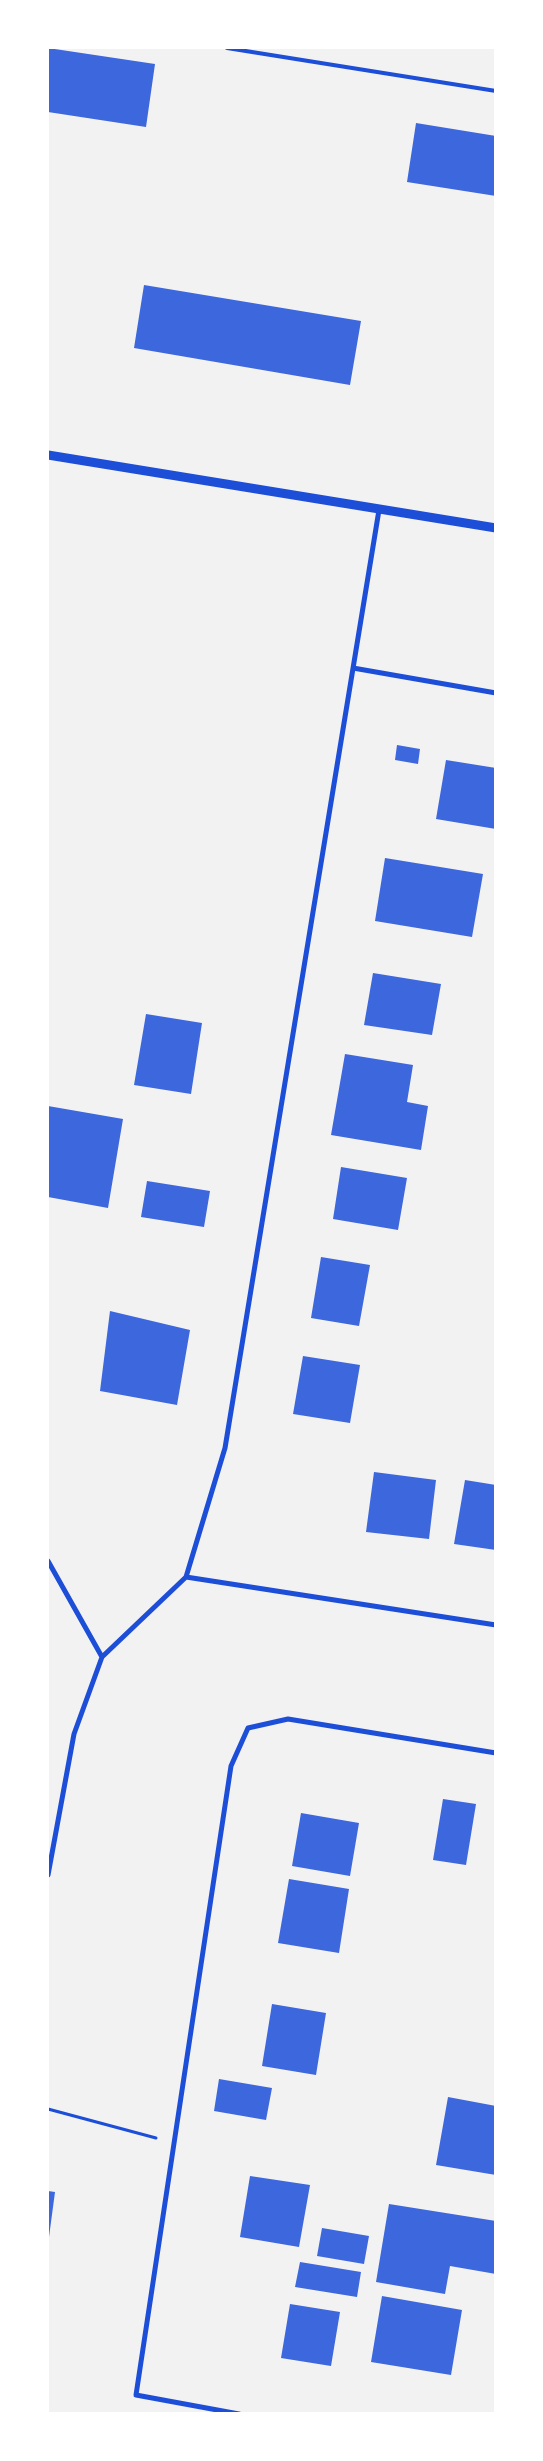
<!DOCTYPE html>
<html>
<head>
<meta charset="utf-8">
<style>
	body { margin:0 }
	#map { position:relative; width:543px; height:2461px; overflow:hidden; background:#f2f2f2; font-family:"Roboto Condensed",sans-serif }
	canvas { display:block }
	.frame { position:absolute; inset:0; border:49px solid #fff; pointer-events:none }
</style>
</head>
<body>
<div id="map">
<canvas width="543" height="2461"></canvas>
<div class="frame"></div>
</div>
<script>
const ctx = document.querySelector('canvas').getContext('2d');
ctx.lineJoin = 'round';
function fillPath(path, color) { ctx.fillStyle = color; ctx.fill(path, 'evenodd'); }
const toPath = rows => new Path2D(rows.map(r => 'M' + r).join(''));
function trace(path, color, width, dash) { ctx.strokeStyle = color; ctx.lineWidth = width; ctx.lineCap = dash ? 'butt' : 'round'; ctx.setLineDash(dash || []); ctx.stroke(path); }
fillPath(toPath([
	[48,48,155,64,146,127,48,112],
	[416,123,496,136,496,196,407,182],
	[144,285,361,321,350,385,134,348],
	[397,745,420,749,418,764,395,760],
	[446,760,496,768,496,829,436,819],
	[385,858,483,874,472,937,375,921],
	[373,973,441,984,432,1035,364,1025],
	[146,1014,202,1023,191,1094,134,1085],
	[345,1054,413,1065,407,1102,428,1106,421,1150,331,1135],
	[48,1106,123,1119,108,1208,48,1197],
	[341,1167,407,1178,398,1230,333,1219],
	[147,1181,210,1191,204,1227,141,1217],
	[321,1257,370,1265,359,1326,311,1318],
	[110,1311,190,1330,177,1405,100,1391],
	[303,1356,360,1365,350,1423,293,1414],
	[374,1472,436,1480,429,1539,366,1532],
	[465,1480,496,1485,496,1550,454,1544],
	[443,1799,476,1804,466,1865,433,1860],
	[301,1813,359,1823,350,1876,292,1866],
	[289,1879,349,1889,339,1953,278,1943],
	[272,2004,326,2013,316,2075,262,2066],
	[219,2079,272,2088,266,2120,214,2111],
	[448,2097,496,2106,496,2175,436,2165],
	[250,2176,310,2185,299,2247,240,2237],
	[48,2191,55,2192,49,2237,48,2237],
	[389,2204,496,2221,496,2274,450,2266,445,2294,376,2282],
	[322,2228,369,2236,364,2264,317,2256],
	[300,2262,361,2272,357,2297,295,2287],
	[382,2296,462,2310,451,2375,371,2362],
	[290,2304,340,2312,331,2366,281,2358]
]), '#3d67dc');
trace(toPath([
	[48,2109,156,2138]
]), '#1d4ed8', 3);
trace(toPath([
	[227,48,496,91]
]), '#1d4ed8', 4);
trace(toPath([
	[353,668,496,693],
	[48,1561,102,1657],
	[186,1577,496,1625],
	[48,1875,74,1734,102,1657,186,1577,225,1448,379,510],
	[239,2414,136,2395,231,1766,248,1728,288,1719,496,1753]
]), '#1d4ed8', 5);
trace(toPath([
	[48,455,496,528]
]), '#1d4ed8', 9);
</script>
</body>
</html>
